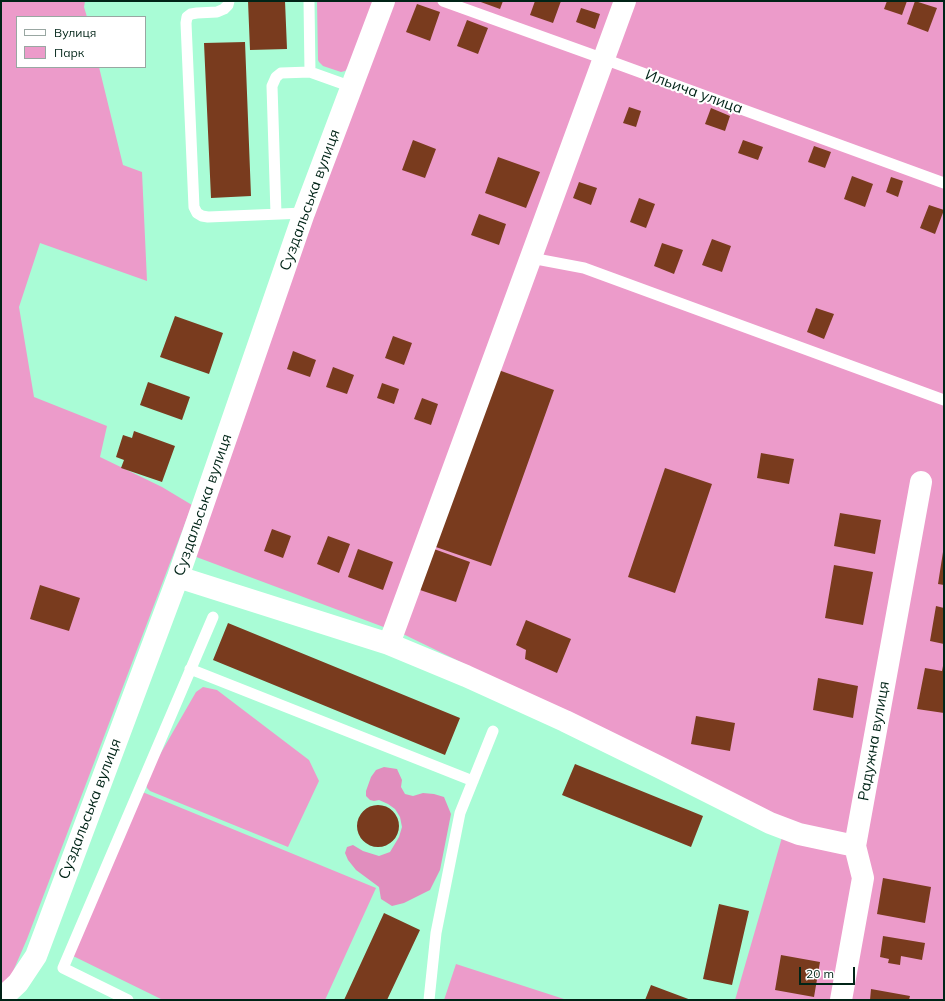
<!DOCTYPE html>
<html>
<head>
<meta charset="utf-8">
<style>
	body { margin:0 }
	#map { position:relative; width:945px; height:1001px; overflow:hidden; background:#a9fcd6; font-family:Mulish,sans-serif }
	canvas { display:block }
	.frame { position:absolute; inset:0; border:2px solid #002417; pointer-events:none }
	.legend { position:absolute; left:16px; top:16px; width:130px; height:52px; box-sizing:border-box; background:#fff; border:1px solid #99a7a2; margin:0; padding:5px 7px; list-style:none; font-size:12px; color:#002417 }
	.legend li { display:flex; align-items:center; gap:8px; height:20px }
	.legend b { width:20px; border:1px solid #99a7a2 }
	.scale { position:absolute; left:799px; top:967px; width:56px; height:18px; box-sizing:border-box; border:2px solid #002417; border-top:0; padding-left:5px; font-size:12px; line-height:14px; white-space:nowrap; color:#002417; -webkit-text-stroke:3px #fff; paint-order:stroke }
</style>
</head>
<body>
<div id="map">
<canvas width="945" height="1001"></canvas>
<div class="frame"></div>
<ul class="legend">
<li><b style="height:5px;background:#fff"></b>Вулиця</li>
<li><b style="height:11px;background:#ec9bca"></b>Парк</li>
</ul>
<div class="scale">20 m</div>
</div>
<script>
const ctx = document.querySelector('canvas').getContext('2d');
ctx.lineJoin = 'round';
function fillPath(path, color) { ctx.fillStyle = color; ctx.fill(path, 'evenodd'); }
const toPath = rows => new Path2D(rows.map(r => 'M' + r).join(''));
function trace(path, color, width, dash) { ctx.strokeStyle = color; ctx.lineWidth = width; ctx.lineCap = dash ? 'butt' : 'round'; ctx.setLineDash(dash || []); ctx.stroke(path); }
function drawText(font, color, halo, rows, align = 'center') {
  ctx.font = font + ' Mulish,sans-serif'; ctx.lineWidth = 4; ctx.setLineDash([]); ctx.textBaseline = 'middle'; ctx.strokeStyle = halo; ctx.fillStyle = color; for (const [text, x, y, turn = 0] of rows) {
    ctx.save(); ctx.translate(x, y); ctx.rotate((+turn || 0) * Math.PI / 180); ctx.textAlign = isNaN(turn) ? turn : align; if (halo) ctx.strokeText(text, 0, 0); ctx.fillText(text, 0, 0); ctx.restore();
  }
}
fillPath(toPath([
	[1,1,85,1,84,7,87,17,17,17,17,67,99,67,123,165,142,172,147,281,40,243,19,307,34,397,107,426,100,457,162,487,192,505,27,939,8,983,1,987],
	[317,1,374,1,348,68,345,71,341,72,323,66,319,62,318,60],
	[392,1,944,1,944,1000,735,1000,787,820,405,635,191,555],
	[203,687,217,690,309,760,319,781,288,847,150,791,147,788,146,783,147,777,196,692],
	[140,791,376,888,325,1000,163,1000,71,955],
	[456,964,567,1000,444,1000]
]), '#ec9bca');
fillPath(toPath([
	[384,767,397,769,402,780,401,787,405,794,413,796,423,793,434,794,444,797,451,814,440,870,430,890,404,903,392,906,381,899,379,887,356,870,348,860,345,853,347,847,353,845,363,851,379,856,390,852,399,837,402,827,400,817,395,809,388,804,379,800,374,801,370,800,366,796,366,791,371,777,376,770]
]), '#e18ebe');
fillPath(toPath([
	[248,1,285,1,287,49,250,50],
	[478,1,503,1,500,9],
	[535,1,561,1,553,23,530,15],
	[887,1,907,1,902,15,884,9],
	[915,1,937,8,928,32,907,24],
	[417,4,440,12,430,41,406,32],
	[581,8,600,14,595,29,576,22],
	[467,20,488,28,478,54,457,46],
	[245,42,251,196,211,198,204,43],
	[629,107,641,111,636,127,623,123],
	[711,108,730,116,725,131,705,124],
	[413,140,436,149,425,178,402,170],
	[743,140,763,147,758,160,738,153],
	[814,146,831,152,825,168,808,162],
	[498,157,540,172,526,208,485,193],
	[852,176,873,184,865,207,844,199],
	[891,177,903,181,898,197,886,192],
	[579,182,597,188,591,205,573,198],
	[639,198,655,204,646,228,630,222],
	[929,205,944,210,935,234,920,228],
	[479,214,506,224,499,245,471,235],
	[712,239,731,246,722,272,702,265],
	[662,243,683,250,674,274,654,266],
	[816,308,834,314,824,339,807,332],
	[175,316,223,333,209,374,160,357],
	[393,336,412,343,404,365,385,358],
	[293,351,316,360,310,377,287,369],
	[333,367,354,375,347,394,326,387],
	[493,368,554,390,491,566,430,545],
	[148,382,190,397,182,420,140,405],
	[382,383,399,389,394,404,377,398],
	[422,398,438,404,431,425,414,419],
	[134,431,175,446,162,482,121,468,124,460,116,457,123,435,132,438],
	[761,453,794,459,789,484,757,478],
	[665,468,712,484,675,593,628,577],
	[840,513,881,520,875,554,834,546],
	[272,529,291,536,283,558,264,551],
	[328,536,350,544,339,573,317,564],
	[358,549,393,562,383,590,348,577],
	[434,549,470,562,456,602,420,590],
	[943,552,944,552,944,585,938,584],
	[834,565,873,572,863,625,825,618],
	[40,585,80,598,69,631,30,619],
	[936,606,944,608,944,644,930,641],
	[526,620,571,639,557,673,525,659,526,650,516,645],
	[228,623,460,718,445,755,213,660],
	[943,666,944,666,944,713,917,709,925,668,942,671],
	[818,678,858,686,853,718,813,710],
	[696,716,735,723,730,751,691,744],
	[575,764,703,816,691,847,562,795],
	'357 826a21 21 0 1 1 42 0a21 21 0 1 1-42 0Z',
	[883,878,931,887,925,923,877,914],
	[719,904,749,911,732,985,703,979],
	[384,913,420,930,387,1000,344,1000],
	[883,936,925,943,922,960,901,956,900,965,888,963,889,959,880,957],
	[781,955,820,962,814,997,775,990],
	[651,985,691,1000,645,1000],
	[871,989,910,996,909,1000,870,1000]
]), '#793b1e');
trace(toPath([
	[229,1,228,5,224,9,217,12,197,13,191,14,187,17,186,23,194,207,197,213,202,216,208,217,304,213],
	[443,1,604,59,944,183],
	[310,72,352,87],
	[276,214,272,86,276,77,281,73,310,72,309,1],
	[531,258,584,268,944,400],
	[190,669,473,781],
	[128,1000,63,968,213,617],
	[429,1000,436,933,460,813,493,731]
]), '#fff', 11);
trace(toPath([
	[178,577,389,644,466,676,565,721,659,767,770,823,799,834,855,846],
	[389,644,625,1],
	[1,999,18,983,36,956,178,577,304,213,384,1],
	[841,1000,863,878,855,846,921,482]
]), '#fff', 22);
drawText('15px', '#002417', '#fff', [
	["Ильича улица",694,92,20],
	["Суздальська вулиця",310,200,-70],
	["Суздальська вулиця",203,505,-71],
	["Радужна вулиця",874,741,-80],
	["Суздальська вулиця",90,809,-69]
]);
</script>
</body>
</html>
